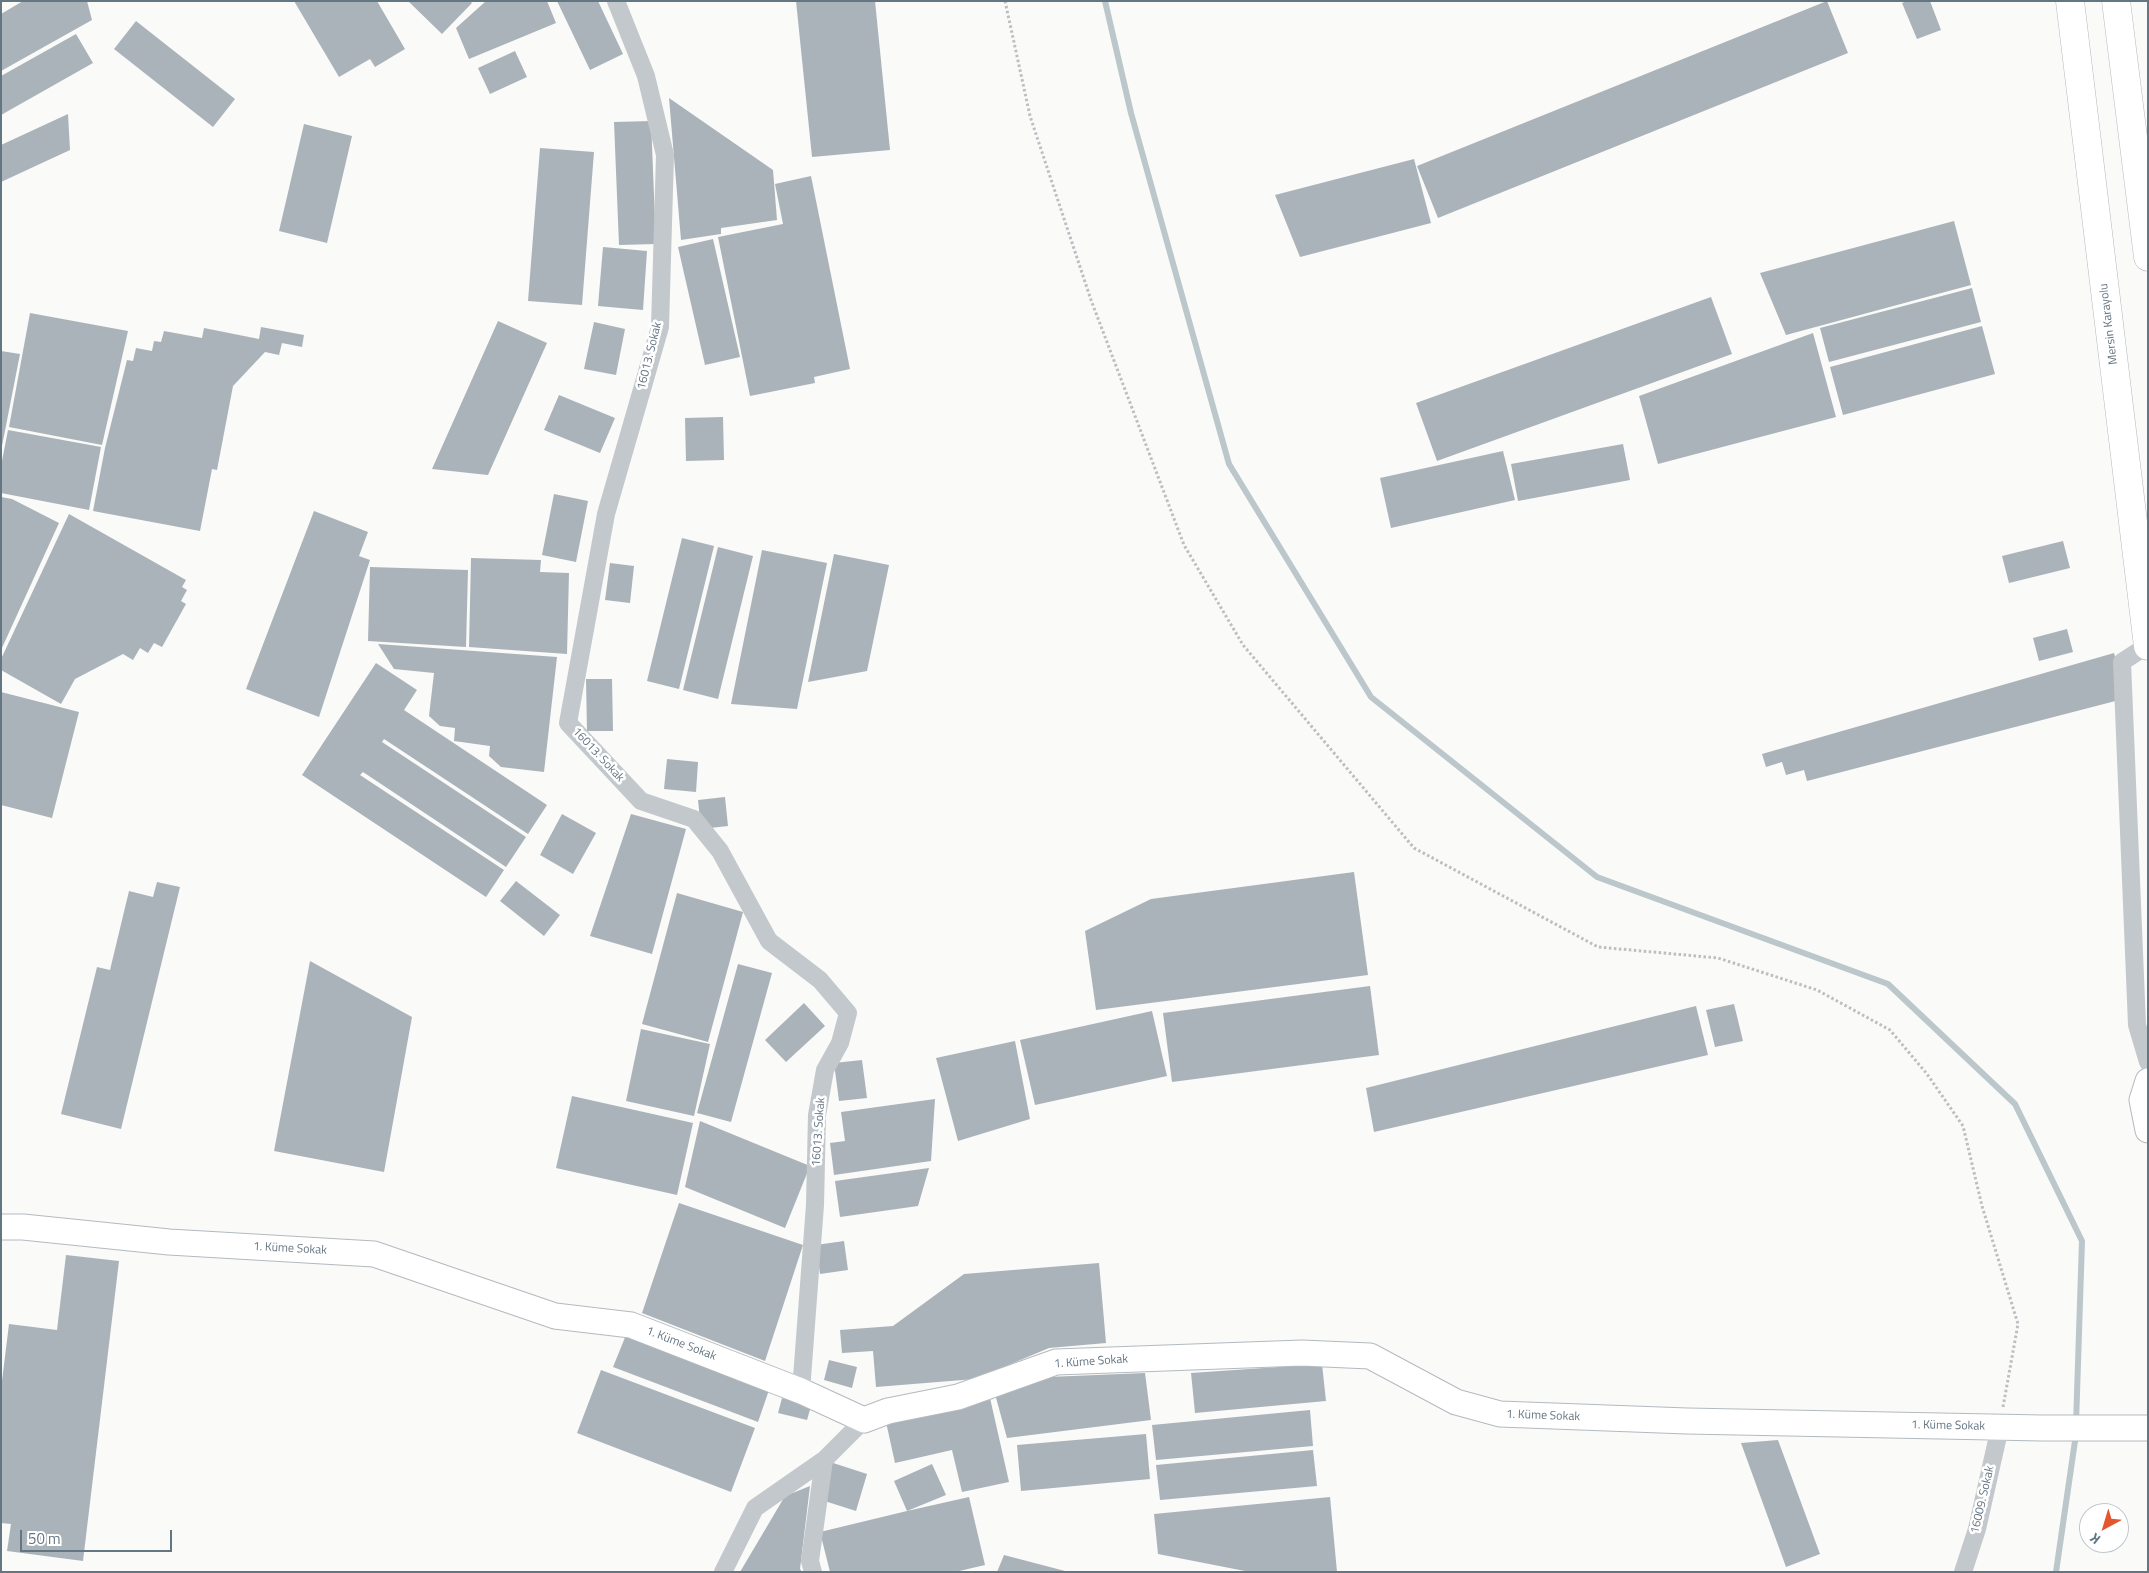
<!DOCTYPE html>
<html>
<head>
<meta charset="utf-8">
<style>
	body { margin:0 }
	#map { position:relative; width:2149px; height:1573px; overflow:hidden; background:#fafaf8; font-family:"Titillium Web",sans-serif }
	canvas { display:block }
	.frame { position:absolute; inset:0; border:2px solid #657683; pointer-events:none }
	.north { position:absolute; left:2079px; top:1503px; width:50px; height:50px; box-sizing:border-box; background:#fff; border:1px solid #c1c8cd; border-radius:50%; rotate:219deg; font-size:14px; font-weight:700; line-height:20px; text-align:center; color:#657683 }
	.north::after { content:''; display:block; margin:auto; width:18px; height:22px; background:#e4572e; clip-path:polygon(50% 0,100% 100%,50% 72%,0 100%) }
	.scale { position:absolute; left:20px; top:1530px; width:152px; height:22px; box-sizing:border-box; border:2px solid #657683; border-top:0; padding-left:6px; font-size:15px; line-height:18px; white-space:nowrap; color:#657683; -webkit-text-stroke:4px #fff; paint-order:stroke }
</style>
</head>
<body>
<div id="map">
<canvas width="2149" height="1573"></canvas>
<div class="frame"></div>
<div class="north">K</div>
<div class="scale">50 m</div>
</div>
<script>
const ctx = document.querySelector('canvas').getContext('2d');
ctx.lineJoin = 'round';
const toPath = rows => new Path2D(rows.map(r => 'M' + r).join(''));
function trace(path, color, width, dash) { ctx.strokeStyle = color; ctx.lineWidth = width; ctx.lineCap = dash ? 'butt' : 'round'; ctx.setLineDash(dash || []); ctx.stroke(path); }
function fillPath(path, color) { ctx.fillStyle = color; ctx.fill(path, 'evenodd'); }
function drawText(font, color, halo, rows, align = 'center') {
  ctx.font = font + ' "Titillium Web",sans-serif'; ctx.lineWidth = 5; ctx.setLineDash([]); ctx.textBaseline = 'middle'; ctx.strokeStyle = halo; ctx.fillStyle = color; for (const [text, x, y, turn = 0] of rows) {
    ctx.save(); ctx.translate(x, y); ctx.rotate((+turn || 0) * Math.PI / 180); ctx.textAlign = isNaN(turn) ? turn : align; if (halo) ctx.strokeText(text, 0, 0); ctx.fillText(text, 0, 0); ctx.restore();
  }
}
trace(toPath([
	[1105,1,1131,113,1229,464,1371,697,1597,877,1888,984,2015,1104,2082,1241,2076,1424],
	[2056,1572,2076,1434]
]), '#bbc7cb', 6);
fillPath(toPath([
	[23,1,87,1,92,20,1,71,1,14],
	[294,1,377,1,405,49,375,67,370,59,339,77],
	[408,1,470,1,472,3,442,34],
	[486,1,547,1,556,23,469,59,456,28],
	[557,1,598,1,623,54,590,70],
	[796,1,875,1,890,150,812,157],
	[1827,1,1848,53,1438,218,1417,166],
	[1907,1,1930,1,1941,30,1917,39,1902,3],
	[136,21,235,99,213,127,114,49],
	[76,34,93,63,1,115,1,76],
	[515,51,527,77,490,94,478,68],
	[669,98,773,170,777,220,721,228,721,234,681,240],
	[68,114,70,150,1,182,1,145],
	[651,121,656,244,619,245,614,122],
	[304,124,352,136,327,243,279,231],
	[540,148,594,152,582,305,528,301],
	[1414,159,1431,223,1300,257,1275,195],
	[811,176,850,369,814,377,815,383,750,396,718,237,783,224,775,184],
	[1954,221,1971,285,1786,335,1760,273],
	[713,239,740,357,705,365,678,247],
	[603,247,647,251,643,310,598,306],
	[1972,288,1981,322,1829,362,1820,328],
	[1711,297,1732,354,1437,461,1416,403],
	[30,313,128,331,102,445,9,427],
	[498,321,547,343,488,475,432,469],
	[594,322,625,329,616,375,584,369],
	[1982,326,1995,374,1843,415,1830,367],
	[261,327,304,335,302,347,282,343,279,355,265,352,233,386,217,470,212,469,200,531,93,511,105,448,127,360,133,361,136,348,152,351,154,341,161,342,164,331,202,338,204,328,259,339],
	[1813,333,1836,417,1658,464,1639,396],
	[1,351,20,354,2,446,1,446],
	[559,395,615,418,600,453,544,430],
	[723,417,724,460,686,461,685,418],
	[8,430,101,447,89,510,1,493,1,466],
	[1623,444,1630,480,1518,501,1511,464],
	[1503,451,1515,500,1391,528,1380,478],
	[554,494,588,501,576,562,542,555],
	[1,497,12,499,59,523,1,650],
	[314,511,368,532,359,556,370,560,319,717,246,689],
	[69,514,186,580,182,587,187,590,181,601,186,604,162,647,154,643,148,653,140,648,133,660,123,654,75,679,61,704,1,670,1,659],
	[682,538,714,546,679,689,647,681],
	[2063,541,2070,568,2009,583,2002,556],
	[718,547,753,556,718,699,683,690],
	[762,550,827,563,797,709,731,704],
	[834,554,889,565,867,671,808,682],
	[471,558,541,560,540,572,569,573,567,654,469,647],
	[610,563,634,566,630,603,605,600],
	[370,567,468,570,466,647,368,641],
	[2067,629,2073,652,2039,661,2033,638],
	[378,644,557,657,544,772,501,767,489,756,490,746,454,741,455,728,440,726,429,716,434,673,394,669],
	[2114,653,2127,698,1807,781,1804,770,1786,775,1782,762,1766,767,1762,754],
	[376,663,417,690,404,710,547,805,528,834,384,739,382,742,526,837,506,867,363,772,360,775,504,870,486,897,302,775],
	[586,679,612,679,613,731,587,731],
	[1,692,79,712,52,818,1,805],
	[667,759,698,762,696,792,664,789],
	[725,797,728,826,701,829,698,800],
	[562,814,596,833,573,874,540,855],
	[631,814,686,829,652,954,590,936],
	[1354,872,1368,975,1096,1010,1085,931,1151,899],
	[516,881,560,915,544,936,500,901],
	[157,882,180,887,121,1129,61,1114,97,967,110,970,129,891,153,897],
	[677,893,743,912,708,1042,642,1024],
	[310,961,412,1017,384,1172,274,1151],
	[738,964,772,973,731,1122,697,1113],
	[1370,986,1379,1055,1172,1082,1163,1013],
	[804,1003,825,1026,786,1062,765,1040],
	[1734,1004,1743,1041,1715,1047,1706,1010],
	[1696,1006,1708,1055,1374,1132,1366,1088],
	[1152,1011,1167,1076,1035,1105,1020,1040],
	[641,1029,710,1044,694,1116,626,1101],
	[1015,1041,1030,1119,958,1141,936,1058],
	[862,1060,867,1098,839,1101,834,1063],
	[572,1096,693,1123,677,1195,556,1168],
	[935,1099,931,1161,834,1175,830,1143,845,1141,841,1112],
	[700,1121,810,1166,785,1228,685,1187],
	[929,1168,918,1206,840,1217,835,1181],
	[679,1203,803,1245,765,1361,642,1313],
	[844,1241,848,1270,820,1274,816,1245],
	[66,1255,119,1261,83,1561,7,1551,11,1524,1,1523,1,1389,9,1324,57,1330],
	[1099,1263,1106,1343,1049,1348,975,1379,876,1387,873,1351,842,1353,840,1330,893,1326,964,1274],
	[626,1335,769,1390,758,1422,613,1367],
	[829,1360,857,1367,852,1388,824,1380],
	[1322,1364,1326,1401,1195,1413,1191,1373],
	[601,1370,755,1428,731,1492,577,1433],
	[1145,1373,1151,1420,1007,1438,995,1394,1048,1377],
	[782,1398,811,1406,807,1420,778,1413],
	[990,1398,1009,1482,962,1492,952,1450,895,1463,886,1422],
	[1310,1410,1313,1446,1156,1460,1152,1425],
	[1146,1434,1150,1479,1021,1491,1017,1445],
	[1778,1440,1820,1554,1786,1567,1741,1443],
	[1313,1450,1317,1486,1160,1500,1156,1465],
	[824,1460,867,1474,856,1511,812,1497],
	[932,1464,946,1495,907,1511,969,1497,985,1565,955,1572,830,1572,820,1532,907,1511,894,1481],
	[810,1486,800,1569,802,1572,740,1572,785,1496],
	[1330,1497,1337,1572,1250,1572,1158,1554,1154,1514],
	[1004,1555,1065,1571,1065,1572,997,1572]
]), '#aab3b9');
const secondary = toPath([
	[2148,1081,2142,1100,2148,1130],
	[1,1227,23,1227,169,1242,374,1254,555,1316,631,1325,801,1391,864,1420,888,1411,958,1397,1056,1362,1302,1353,1370,1356,1456,1402,1500,1414,1687,1421,2042,1428,2148,1428]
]);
const highway = toPath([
	[2070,1,2148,646],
	[2116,1,2148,257]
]);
trace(secondary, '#b3babf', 27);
trace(highway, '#b4b9bd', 29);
trace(toPath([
	[1005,1,1030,116,1091,300,1184,545,1243,645,1414,848,1598,947,1718,958,1817,990,1890,1030,1927,1074,1963,1126,1982,1206,2018,1324,2003,1407]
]), '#bbbfc2', 3, [2.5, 2.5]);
trace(toPath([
	[616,1,646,76,665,155,660,327,606,514,568,723,641,801,694,819,720,851,769,941,820,980,848,1013,840,1043,825,1070,817,1115,815,1205,801,1391],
	[2148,645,2122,662,2137,1025,2148,1062],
	[723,1572,755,1508,824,1460],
	[813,1572,810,1561,824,1460,864,1420],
	[1963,1572,1977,1529,2000,1427]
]), '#c3c8cc', 18);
trace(secondary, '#fff', 25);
trace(highway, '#fff', 28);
drawText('12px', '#657683', '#fff', [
	["Mersin Karayolu",2109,324,-97],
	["16013. Sokak",650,356,-76],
	["16013. Sokak",598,755,47],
	["16013. Sokak",819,1132,-86],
	["1. Küme Sokak",290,1249,3],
	["1. Küme Sokak",681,1344,21],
	["1. Küme Sokak",1091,1362,-4],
	["1. Küme Sokak",1543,1416,2],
	["1. Küme Sokak",1948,1426,1],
	["16009. Sokak",1983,1500,-77]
]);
</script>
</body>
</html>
